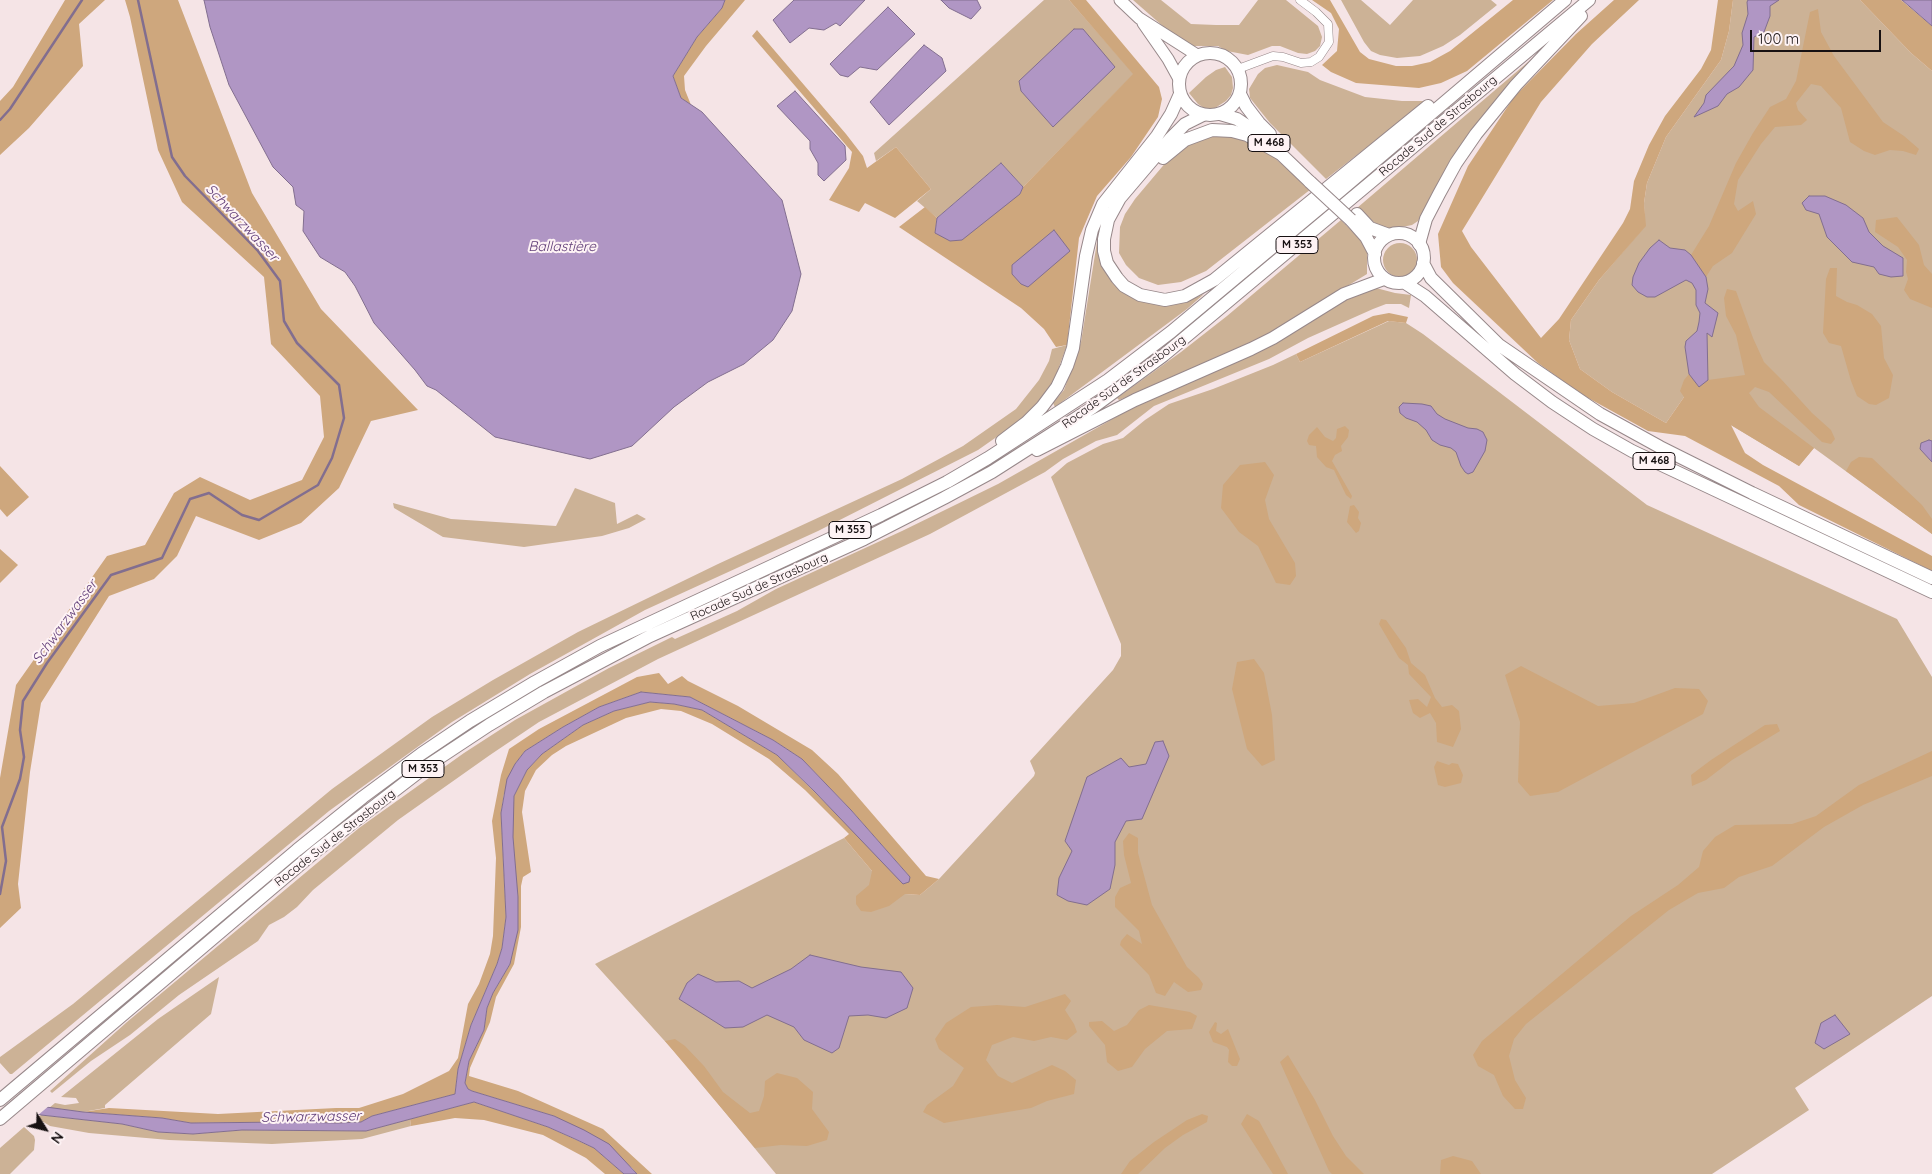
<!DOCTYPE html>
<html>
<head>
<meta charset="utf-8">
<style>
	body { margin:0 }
	#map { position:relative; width:1932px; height:1174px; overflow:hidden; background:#f5e4e6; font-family:Quicksand,sans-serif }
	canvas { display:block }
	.north { position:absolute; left:20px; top:1104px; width:50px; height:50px; -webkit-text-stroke:4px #fef3f5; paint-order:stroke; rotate:126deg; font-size:14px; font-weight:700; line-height:20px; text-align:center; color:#171112 }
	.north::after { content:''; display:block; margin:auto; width:18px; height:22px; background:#171112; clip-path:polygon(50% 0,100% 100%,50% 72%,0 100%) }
	.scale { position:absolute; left:1750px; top:30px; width:131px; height:22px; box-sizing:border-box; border:2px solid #171112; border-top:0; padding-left:6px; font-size:15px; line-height:18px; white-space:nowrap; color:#171112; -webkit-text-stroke:4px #fef3f5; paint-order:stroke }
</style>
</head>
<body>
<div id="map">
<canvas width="1932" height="1174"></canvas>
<div class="north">N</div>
<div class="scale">100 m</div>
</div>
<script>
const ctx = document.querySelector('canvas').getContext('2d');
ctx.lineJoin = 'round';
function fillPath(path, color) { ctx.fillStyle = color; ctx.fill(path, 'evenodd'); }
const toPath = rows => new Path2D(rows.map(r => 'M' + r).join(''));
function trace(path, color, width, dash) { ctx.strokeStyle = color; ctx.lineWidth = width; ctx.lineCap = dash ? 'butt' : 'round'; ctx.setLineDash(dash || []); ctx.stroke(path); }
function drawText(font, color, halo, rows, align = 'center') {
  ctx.font = font + ' Quicksand,sans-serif'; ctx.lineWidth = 4; ctx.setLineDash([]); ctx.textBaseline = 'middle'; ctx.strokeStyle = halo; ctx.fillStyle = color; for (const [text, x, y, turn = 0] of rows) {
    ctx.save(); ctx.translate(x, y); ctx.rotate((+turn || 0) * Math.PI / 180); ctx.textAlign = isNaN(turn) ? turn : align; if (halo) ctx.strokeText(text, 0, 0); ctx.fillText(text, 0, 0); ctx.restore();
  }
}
fillPath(toPath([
	[1044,0,1069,0,1134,74,1023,187,1001,163,937,218,917,201,931,189,896,147,876,161,874,153],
	[1133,0,1161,0,1191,24,1216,25,1239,25,1258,0,1286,0,1318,26,1322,37,1320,46,1315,51,1307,54,1298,53,1280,46,1272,46,1248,55,1227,51,1218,46,1193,46,1173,35],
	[1341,0,1361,0,1390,25,1413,0,1491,0,1497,5,1460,35,1443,46,1420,56,1397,58,1380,55,1371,51,1364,42],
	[1733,0,1860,0,1911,53,1932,71,1932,534,1814,448,1799,466,1684,397,1666,423,1612,392,1580,369,1569,340,1571,320,1599,280,1645,226,1644,203,1647,183,1666,137,1721,60,1729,31],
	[1535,56,1536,58,1425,209,1418,221,1412,225,1392,229,1384,228,1375,223,1357,208],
	[1277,65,1308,72,1320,80,1365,97,1402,101,1426,101,1326,179,1270,123,1250,98,1249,89,1258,74,1265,68],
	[1225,67,1232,77,1233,88,1231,95,1226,101,1215,108,1204,108,1198,104,1189,93,1206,77,1216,70],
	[1229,135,1263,148,1311,189,1206,271,1181,282,1158,285,1139,278,1126,265,1119,253,1120,227,1125,214,1135,199,1167,161,1191,143,1208,137],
	[1341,220,1367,246,1367,274,1269,334,1222,357,1119,400,1117,398,1181,352,1227,316],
	[1097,242,1100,242,1122,290,1192,299,1204,294,1187,309,1055,407,1053,403,1064,390,1081,342],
	'1383 260a17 17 0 1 1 34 0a17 17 0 1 1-34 0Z',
	[1376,288,1395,293,1411,295,1409,308,1401,304,1386,304,1373,309,1308,338,1269,359,1154,406,1117,435,1096,441,1063,459,1045,472,930,534,658,659,539,722,490,755,398,820,313,890,297,907,284,917,269,925,258,941,179,995,130,1035,91,1061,52,1093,50,1091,127,1022,359,828,464,753,515,720,609,668,672,637,675,639,737,611,776,589,902,531,998,484,1139,404,1341,302],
	[1389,321,1406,323,1423,334,1647,505,1897,619,1932,677,1932,996,1795,1088,1809,1110,1712,1174,776,1174,681,1059,595,964,844,838,872,871,905,894,920,895,939,879,1034,776,1035,773,1030,761,1113,670,1121,656,1121,644,1051,477,1067,463,1103,444,1123,438,1145,420,1169,404,1213,389,1273,365,1296,354,1300,362],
	[1067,345,1055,378,1042,398,1025,417,978,450,818,531,645,610,530,674,452,722,329,811,12,1074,10,1074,0,1063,0,1057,73,1004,332,789,432,717,493,680,578,632,718,564,902,479,963,446,1016,409,1039,380,1049,361,1052,349],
	[575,488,615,503,617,524,637,514,646,519,629,528,602,536,524,547,443,537,394,508,393,503,451,519,556,526],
	[219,977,211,1014,105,1105,105,1108,83,1112,49,1108,55,1103,65,1105,79,1103,76,1098,61,1097,158,1019],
	[41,1115,122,1124,158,1132,193,1134,242,1130,366,1131,410,1119,411,1126,362,1139,272,1144,169,1140,89,1133,50,1126,37,1118],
	[24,1127,34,1136,35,1140,34,1150,10,1174,0,1174,0,1148]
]), '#ccb296');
fillPath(toPath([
	[65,0,105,0,79,24,83,66,29,128,0,155,0,101,13,87],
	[125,0,178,0,252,193,321,309,418,410,371,421,339,488,301,523,259,540,196,516,177,556,154,579,109,596,41,703,30,772,18,884,21,908,0,928,0,778,16,685,107,556,145,545,174,493,200,477,250,500,302,480,324,437,320,396,271,344,264,277,182,202,158,150,130,17],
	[725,0,745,0,706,46,684,76,685,90,691,105,681,98,673,76,697,37,722,8],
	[1069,0,1086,0,1159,87,1162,99,1158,117,1131,157,1097,196,1079,238,1067,345,1056,347,1044,329,1021,308,899,227,925,207,937,218,935,233,1020,194,1023,187,1133,74],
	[1312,0,1330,0,1360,52,1369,59,1396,66,1412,66,1430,62,1450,51,1513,0,1553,0,1467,71,1441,83,1419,88,1356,83,1331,72,1322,65,1337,51,1339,29,1331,13],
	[1614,0,1639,0,1592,44,1541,102,1462,231,1471,247,1541,338,1559,319,1623,223,1630,209,1634,181,1649,145,1665,116,1701,69,1711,50,1718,0,1733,0,1729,31,1721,60,1666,137,1647,183,1644,203,1646,226,1599,280,1571,320,1569,340,1580,369,1612,392,1666,423,1684,397,1680,391,1684,380,1689,374,1699,387,1708,380,1745,375,1736,335,1726,316,1724,298,1727,289,1736,291,1753,338,1764,362,1781,379,1812,413,1831,430,1835,439,1831,444,1822,442,1769,392,1755,387,1749,393,1759,407,1814,448,1799,466,1731,425,1745,453,1763,465,1932,556,1932,571,1799,505,1779,486,1685,436,1648,431,1581,394,1538,363,1453,283,1441,267,1438,234,1468,166,1514,97,1576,34],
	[1860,0,1901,0,1932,26,1932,71,1911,53],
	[1818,9,1821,32,1834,56,1883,122,1904,136,1919,149,1916,155,1903,151,1890,150,1875,155,1864,151,1850,142,1841,108,1821,86,1811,84,1796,103,1798,110,1807,120,1801,125,1775,127,1761,144,1738,180,1734,204,1738,211,1753,201,1756,214,1732,253,1713,266,1706,277,1691,255,1709,226,1736,163,1753,133,1770,107,1786,99,1796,81,1810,12],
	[757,30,846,134,863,156,867,168,896,147,931,189,895,218,865,203,859,212,829,200,849,168,852,152,752,36],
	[1897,217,1919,245,1924,265,1932,274,1932,308,1910,299,1904,290,1908,279,1906,272,1907,260,1898,247,1875,232,1876,220],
	[1830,268,1837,268,1836,296,1847,302,1857,305,1872,314,1881,326,1884,358,1893,375,1889,398,1876,405,1869,404,1857,396,1851,381,1841,346,1829,343,1823,333,1826,279],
	[1389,313,1408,317,1406,323,1388,321,1300,362,1296,354,1373,316],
	[1345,426,1349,430,1348,437,1341,446,1342,451,1335,455,1332,461,1352,496,1351,499,1346,495,1334,470,1326,467,1317,457,1316,446,1309,445,1307,441,1309,435,1317,427,1325,437,1333,441,1336,438,1337,429],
	[1859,457,1872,458,1922,505,1932,519,1932,534,1846,471,1851,462],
	[1265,462,1274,475,1265,500,1269,519,1295,563,1296,576,1290,585,1276,583,1258,546,1239,532,1221,508,1223,485,1240,465],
	[0,466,29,497,7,517,0,509],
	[1354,505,1359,512,1358,518,1361,523,1359,531,1356,533,1347,522,1350,506],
	[0,549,18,565,0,583],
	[1381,619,1386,620,1406,648,1411,663,1425,675,1435,698,1442,707,1452,705,1459,711,1461,729,1453,747,1437,742,1436,723,1430,713,1420,718,1413,713,1409,700,1418,699,1427,707,1431,697,1409,674,1408,665,1399,658,1379,624],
	[1254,659,1264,673,1272,715,1275,760,1262,766,1247,749,1232,689,1237,662],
	[1521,666,1598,706,1634,703,1675,688,1699,689,1708,701,1703,714,1558,792,1530,796,1518,782,1520,722,1505,675],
	[659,673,668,684,682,676,688,681,738,706,812,750,838,774,926,876,939,879,920,895,905,894,889,906,871,912,861,911,856,904,856,896,869,885,872,871,844,838,849,834,805,790,769,759,712,724,681,711,661,709,626,718,566,746,552,755,536,770,525,791,522,812,531,872,523,877,521,886,521,927,514,964,496,997,490,1022,470,1068,469,1076,518,1091,603,1129,652,1174,637,1174,632,1168,554,1116,472,1091,468,1089,465,1083,469,1061,484,1030,487,1008,493,993,510,964,518,897,514,868,512,809,514,796,527,770,542,754,583,725,614,711,650,702,674,704,702,710,777,755,856,833,910,877,851,810,802,759,773,740,690,697,641,692,599,707,563,727,525,751,515,764,504,794,501,813,506,917,502,948,497,964,471,1025,458,1069,455,1094,372,1116,361,1122,338,1123,288,1122,191,1123,162,1118,83,1112,109,1108,218,1114,336,1108,359,1108,403,1094,449,1071,458,1058,468,1004,479,984,490,954,493,936,496,858,492,821,501,775,509,749,539,729,637,677],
	[1777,724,1780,731,1732,760,1706,780,1692,786,1691,775,1711,760,1765,725],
	[1932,751,1932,776,1863,805,1824,827,1772,866,1739,877,1724,888,1698,893,1669,910,1526,1024,1514,1039,1509,1056,1515,1080,1526,1098,1523,1109,1515,1109,1503,1096,1494,1075,1478,1066,1473,1055,1482,1041,1631,916,1678,885,1699,867,1703,851,1715,837,1735,825,1792,824,1816,816,1859,785],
	[1437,761,1449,765,1452,763,1458,764,1463,775,1461,783,1445,787,1438,785,1434,767],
	[1129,833,1138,838,1138,853,1152,905,1187,967,1199,978,1203,984,1201,990,1188,992,1174,982,1165,996,1156,993,1149,975,1120,945,1121,941,1127,934,1142,944,1139,931,1115,907,1115,897,1120,888,1131,883,1124,855,1123,841],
	[1065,994,1071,1001,1065,1010,1074,1024,1077,1032,1067,1040,1051,1037,1034,1041,1013,1037,992,1045,986,1060,998,1076,1012,1083,1052,1065,1065,1071,1076,1080,1074,1094,1047,1101,1031,1108,944,1123,923,1112,927,1105,953,1086,964,1068,939,1049,935,1039,946,1023,971,1007,997,1005,1025,1007],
	[1149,1005,1190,1012,1197,1016,1192,1029,1167,1031,1145,1049,1132,1067,1118,1071,1107,1062,1105,1045,1089,1026,1089,1022,1102,1021,1114,1031,1127,1025,1139,1010],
	[1215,1022,1217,1023,1216,1031,1221,1034,1228,1029,1240,1059,1237,1066,1232,1066,1228,1062,1229,1050,1227,1047,1213,1042,1209,1032],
	[675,1039,685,1046,704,1066,723,1092,750,1113,759,1111,764,1096,765,1081,777,1073,797,1078,813,1092,812,1109,829,1132,827,1140,807,1146,781,1145,755,1148,665,1041],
	[1288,1055,1315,1100,1333,1136,1346,1156,1364,1174,1332,1174,1329,1171,1280,1062],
	[474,1102,548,1127,594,1148,624,1174,605,1174,586,1158,543,1135,484,1120,455,1118,411,1126,410,1119],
	[1202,1114,1208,1116,1207,1122,1183,1135,1165,1148,1138,1174,1121,1174,1130,1161,1154,1142,1187,1120],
	[1247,1114,1259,1121,1288,1174,1273,1174,1241,1124],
	[1453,1156,1472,1161,1481,1174,1440,1174,1441,1160]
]), '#cea77d');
const water = toPath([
	[204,0,725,0,722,8,697,37,673,76,681,98,702,112,782,200,801,274,792,311,773,340,744,364,708,382,674,407,632,446,590,459,495,437,436,390,427,386,415,370,374,323,355,286,345,272,320,257,303,231,304,211,296,205,293,187,273,167,229,85,210,27,204,0],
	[794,0,865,0,840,26,836,23,824,30,809,28,790,43,773,20,794,0],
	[941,0,977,0,981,8,971,19,949,8,941,0],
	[1748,0,1779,0,1770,6,1770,16,1764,32,1754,37,1753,70,1739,87,1727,94,1718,106,1694,117,1704,103,1706,95,1734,66,1743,45,1742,33,1748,14,1747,2,1748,0],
	[1902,0,1932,0,1932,26,1902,0],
	[888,7,915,34,877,70,860,67,848,77,840,75,830,64,888,7],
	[1074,29,1083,29,1115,67,1053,127,1021,91,1019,81,1074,29],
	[924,45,942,58,946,71,889,125,870,102,924,45],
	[795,91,845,146,846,160,824,181,818,175,818,163,810,149,810,141,777,106,795,91],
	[1001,163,1023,187,1020,194,962,240,950,241,935,233,937,218,1001,163],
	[1809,196,1825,196,1846,205,1863,218,1869,232,1883,246,1903,258,1903,276,1891,277,1879,274,1874,267,1852,262,1827,237,1819,214,1806,210,1802,203,1809,196],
	[1054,230,1070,251,1028,287,1021,284,1012,274,1012,265,1054,230],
	[1659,240,1670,248,1685,250,1691,255,1706,277,1708,289,1705,303,1718,313,1712,337,1707,333,1708,380,1699,387,1689,374,1685,347,1686,341,1697,331,1699,322,1700,313,1696,305,1696,290,1692,283,1686,280,1655,297,1647,297,1638,292,1632,285,1633,277,1639,263,1650,248,1659,240],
	[1403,403,1422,404,1431,406,1437,414,1445,419,1468,428,1477,429,1483,432,1487,440,1485,451,1473,472,1468,474,1465,472,1461,466,1456,452,1451,448,1440,445,1432,440,1426,430,1417,422,1406,418,1400,413,1399,407,1403,403],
	[1929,440,1932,441,1932,462,1920,449,1921,443,1929,440],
	[641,692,690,697,773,740,802,759,851,810,910,877,909,882,903,884,815,792,777,755,702,710,674,704,650,702,614,711,583,725,542,754,527,770,514,796,513,837,518,897,518,930,510,964,493,993,487,1008,484,1030,469,1061,465,1083,468,1089,472,1091,554,1116,584,1130,609,1144,637,1174,624,1174,594,1148,575,1139,548,1127,474,1102,366,1131,242,1130,193,1134,158,1132,122,1124,41,1115,0,1098,46,1107,83,1112,162,1118,191,1123,288,1122,338,1123,361,1122,372,1116,455,1094,458,1069,471,1025,497,964,502,948,506,917,501,813,507,779,515,764,525,751,563,727,599,707,641,692],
	[1163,741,1169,756,1142,819,1126,821,1115,842,1115,865,1110,889,1087,905,1068,901,1057,895,1059,878,1072,851,1065,841,1087,777,1121,758,1129,767,1146,764,1155,742,1163,741],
	[810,955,861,967,901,972,913,988,907,1008,886,1018,868,1015,849,1016,839,1048,832,1053,804,1040,794,1027,767,1015,743,1027,725,1028,679,999,687,983,698,974,716,982,739,981,752,988,791,969,810,955],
	[1835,1015,1850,1034,1824,1049,1815,1043,1821,1023,1835,1015]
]);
fillPath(water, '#b096c4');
trace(water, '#826e8f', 1);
fillPath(toPath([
	[0,1083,47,1105,50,1105,37,1116,0,1100]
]), '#f5e4e6');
trace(toPath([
	[0,120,10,109,82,0],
	[0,894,6,861,2,827,20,779,24,757,20,730,23,701,47,663,111,575,162,558,190,499,209,493,242,515,259,520,318,485,332,458,344,418,339,385,297,343,284,321,280,281,258,251,185,176,172,157,138,0]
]), '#826e8f', 2.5);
const minor = toPath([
	[1238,69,1273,56,1283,57,1301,63,1311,62,1319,57,1329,42,1328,24,1316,12,1300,0]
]);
const secondary = toPath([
	[1120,0,1139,18,1197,55],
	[1143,23,1168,59,1179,79]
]);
const primary = toPath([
	'1179 84a31 31 0 1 1 62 0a31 31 0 1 1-62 0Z',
	[1240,94,1246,106,1259,123,1270,134],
	[1220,114,1237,119,1262,136,1310,182],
	[1357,214,1370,228,1389,235],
	[1351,220,1366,237,1375,254],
	'1374 258a25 25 0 1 1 50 0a25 25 0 1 1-50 0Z',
	[1423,263,1431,278,1499,345,1600,414,1660,447,1752,493,1932,578],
	[1405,283,1425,296,1515,374,1552,402,1593,429,1632,451,1932,592]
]);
const trunk = toPath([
	[1203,115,1185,124,1171,138,1120,198,1108,220,1104,239,1104,251,1107,263,1117,278,1124,286,1140,295,1165,300,1185,296,1214,280,1428,106],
	[1163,158,1185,140,1212,130,1232,131,1247,135,1279,153],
	[1419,244,1426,219,1439,194,1456,163,1476,134,1516,85,1581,16],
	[1002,441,1027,422,1042,407,1057,387,1067,366,1073,348,1086,256,1092,230,1103,204,1157,136,1171,114,1180,94],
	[1037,450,1135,400,1251,349,1273,338,1344,294,1384,279],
	[0,1100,297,850,363,797,421,754,470,721,535,682,600,646,881,515,947,482,988,458,1108,380,1171,332,1340,191,1565,0],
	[0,1119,316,851,424,768,489,725,544,692,650,636,864,539,944,498,992,472,1092,408,1164,355,1589,0]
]);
trace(minor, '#97888a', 9);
trace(secondary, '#97888a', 13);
trace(primary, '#97888a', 14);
trace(trunk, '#97888a', 14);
trace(minor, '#fff', 8);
trace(secondary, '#fff', 11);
trace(primary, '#fff', 12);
trace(trunk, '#fff', 12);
const primaryBridge = toPath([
	[1310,182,1351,220]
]);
trace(primaryBridge, '#97888a', 14, []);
trace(primaryBridge, '#fff', 12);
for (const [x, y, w] of [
	[1269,143,42],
	[1297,245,42],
	[1654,461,42],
	[850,530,42],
	[423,769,42]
]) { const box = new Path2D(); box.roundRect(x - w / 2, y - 8.5, w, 17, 4); ctx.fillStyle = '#fef3f5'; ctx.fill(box); trace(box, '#171112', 1); }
drawText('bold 11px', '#171112', null, [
	["M 468",1269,143],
	["M 353",1297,245],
	["M 468",1654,461],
	["M 353",850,530],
	["M 353",423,769]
]);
drawText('12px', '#171112', '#fef3f5', [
	["Rocade Sud de Strasbourg",1438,126,-40],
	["Rocade Sud de Strasbourg",1124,382,-36],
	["Rocade Sud de Strasbourg",759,587,-24],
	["Rocade Sud de Strasbourg",335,838,-38]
]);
drawText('italic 14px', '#5f3c77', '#fef3f5', [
	["Schwarzwasser",242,223,47],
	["Ballastière",562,247],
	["Schwarzwasser",65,622,-54],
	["Schwarzwasser",311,1117,-1]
]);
</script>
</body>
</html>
